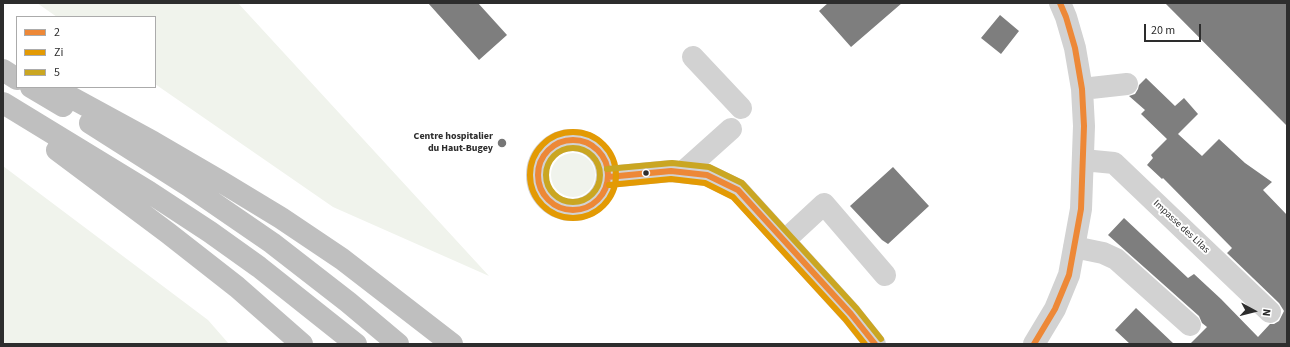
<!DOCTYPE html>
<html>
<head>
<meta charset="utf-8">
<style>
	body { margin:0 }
	#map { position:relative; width:1290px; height:347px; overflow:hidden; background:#fff; font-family:"Source Sans 3",sans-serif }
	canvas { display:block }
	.frame { position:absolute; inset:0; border:4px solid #2d2d2d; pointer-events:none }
	.legend { position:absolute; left:16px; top:16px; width:140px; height:72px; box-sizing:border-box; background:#fff; border:1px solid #ababab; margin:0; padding:5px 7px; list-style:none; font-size:12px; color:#2d2d2d }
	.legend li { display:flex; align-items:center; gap:8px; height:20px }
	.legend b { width:20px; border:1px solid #ababab }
	.north { position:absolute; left:1234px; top:291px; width:40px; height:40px; -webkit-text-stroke:3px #fff; paint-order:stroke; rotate:97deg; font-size:11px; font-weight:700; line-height:16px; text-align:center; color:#2d2d2d }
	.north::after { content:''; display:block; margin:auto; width:14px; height:18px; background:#2d2d2d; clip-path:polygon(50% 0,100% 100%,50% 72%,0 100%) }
	.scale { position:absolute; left:1144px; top:24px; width:57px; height:18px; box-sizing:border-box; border:2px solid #2d2d2d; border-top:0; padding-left:5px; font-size:12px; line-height:14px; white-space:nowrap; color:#2d2d2d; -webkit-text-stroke:3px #fff; paint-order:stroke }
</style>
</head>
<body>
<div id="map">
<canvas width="1290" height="347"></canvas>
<div class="frame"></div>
<ul class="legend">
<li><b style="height:5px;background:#ed8837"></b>2</li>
<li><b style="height:5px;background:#e39a04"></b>Zi</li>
<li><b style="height:5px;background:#caa622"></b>5</li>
</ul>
<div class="north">N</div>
<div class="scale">20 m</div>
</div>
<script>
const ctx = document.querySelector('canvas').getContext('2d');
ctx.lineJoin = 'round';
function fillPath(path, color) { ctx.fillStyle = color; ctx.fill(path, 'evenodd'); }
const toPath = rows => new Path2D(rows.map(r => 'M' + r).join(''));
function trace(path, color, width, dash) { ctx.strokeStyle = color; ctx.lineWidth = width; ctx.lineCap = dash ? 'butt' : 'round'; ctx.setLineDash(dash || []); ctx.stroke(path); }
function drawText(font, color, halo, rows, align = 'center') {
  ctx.font = font + ' "Source Sans 3",sans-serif'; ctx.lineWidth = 4; ctx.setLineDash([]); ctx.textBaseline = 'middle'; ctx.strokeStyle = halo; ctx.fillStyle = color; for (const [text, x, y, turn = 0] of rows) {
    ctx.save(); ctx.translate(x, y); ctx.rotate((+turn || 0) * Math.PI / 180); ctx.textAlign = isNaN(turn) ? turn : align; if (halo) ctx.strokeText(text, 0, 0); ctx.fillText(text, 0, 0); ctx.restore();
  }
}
fillPath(toPath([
	[37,3,238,3,489,276,333,207,155,84,155,17,57,17],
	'551 175a22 22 0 1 1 44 0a22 22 0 1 1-44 0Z',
	[3,166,208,320,229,344,3,344]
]), '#f0f3ec');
fillPath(toPath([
	[428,3,478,3,507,35,479,60],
	[828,3,902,3,851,47,819,11],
	[1165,3,1287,3,1287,126],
	[1000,15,1019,31,1001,54,981,38],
	[1146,78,1175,106,1184,98,1198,114,1178,134,1202,156,1219,139,1245,163,1272,182,1263,190,1287,215,1287,344,1190,344,1207,327,1202,323,1199,316,1108,235,1124,218,1188,278,1194,274,1221,299,1258,337,1270,324,1274,324,1279,321,1284,311,1279,303,1227,253,1232,248,1163,178,1162,179,1147,165,1153,158,1151,155,1167,139,1141,114,1145,110,1129,96,1135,94,1138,89,1139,85],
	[893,167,929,206,888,244,882,240,850,206],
	[1136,308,1174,344,1130,344,1115,330]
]), '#7e7e7e');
trace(toPath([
	[693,57,741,108],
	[1082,89,1127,84],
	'537 175a35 35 0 1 1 70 0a35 35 0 1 1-70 0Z',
	[1083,160,1114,163,1270,312],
	[683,172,731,129],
	[608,177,671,171,707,175,738,190,851,314,875,344],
	[784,241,824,204,885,275],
	[1074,247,1103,253,1116,259,1190,325],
	[1034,344,1055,309,1069,275,1081,209,1084,126,1082,89,1075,48,1066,17,1060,3]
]), '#d2d2d2', 22);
trace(toPath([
	[3,70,17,79],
	[31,87,63,106],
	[52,87,153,142,220,181,281,218,342,259,452,344],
	[3,103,149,192,210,232,259,267,356,344],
	[90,123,189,186,272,243,348,302,398,344],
	[57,150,168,233,237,287,302,344]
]), '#bfbfbf', 22);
trace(toPath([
	'538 175a35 35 0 1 1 70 0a35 35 0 1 1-70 0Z',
	[608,177,671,171,707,175,738,190,851,314,875,344],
	[1034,344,1055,309,1069,275,1081,209,1084,126,1082,89,1075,48,1066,17,1060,3]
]), '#ed8837', 6);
trace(toPath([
	'530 175a43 43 0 1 1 86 0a43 43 0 1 1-86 0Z',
	[609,185,671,179,705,183,733,197,845,319,865,344]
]), '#e39a04', 6);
trace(toPath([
	'546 175a27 27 0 1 1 54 0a27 27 0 1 1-54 0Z',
	[607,169,672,163,709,167,742,183,857,309,881,339]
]), '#caa622', 6);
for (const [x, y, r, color] of [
	[502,143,5,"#767676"],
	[646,173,3.5,"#2d2d2d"]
]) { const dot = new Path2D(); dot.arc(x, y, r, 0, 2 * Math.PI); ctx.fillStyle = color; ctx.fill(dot); trace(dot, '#fff', 1.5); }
drawText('bold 10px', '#2d2d2d', '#fff', [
	["Centre hospitalier",493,137],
	["du Haut-Bugey",493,149]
], 'right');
drawText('10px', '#2d2d2d', '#fff', [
	["Impasse des Lilas",1181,227,43]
]);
</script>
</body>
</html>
